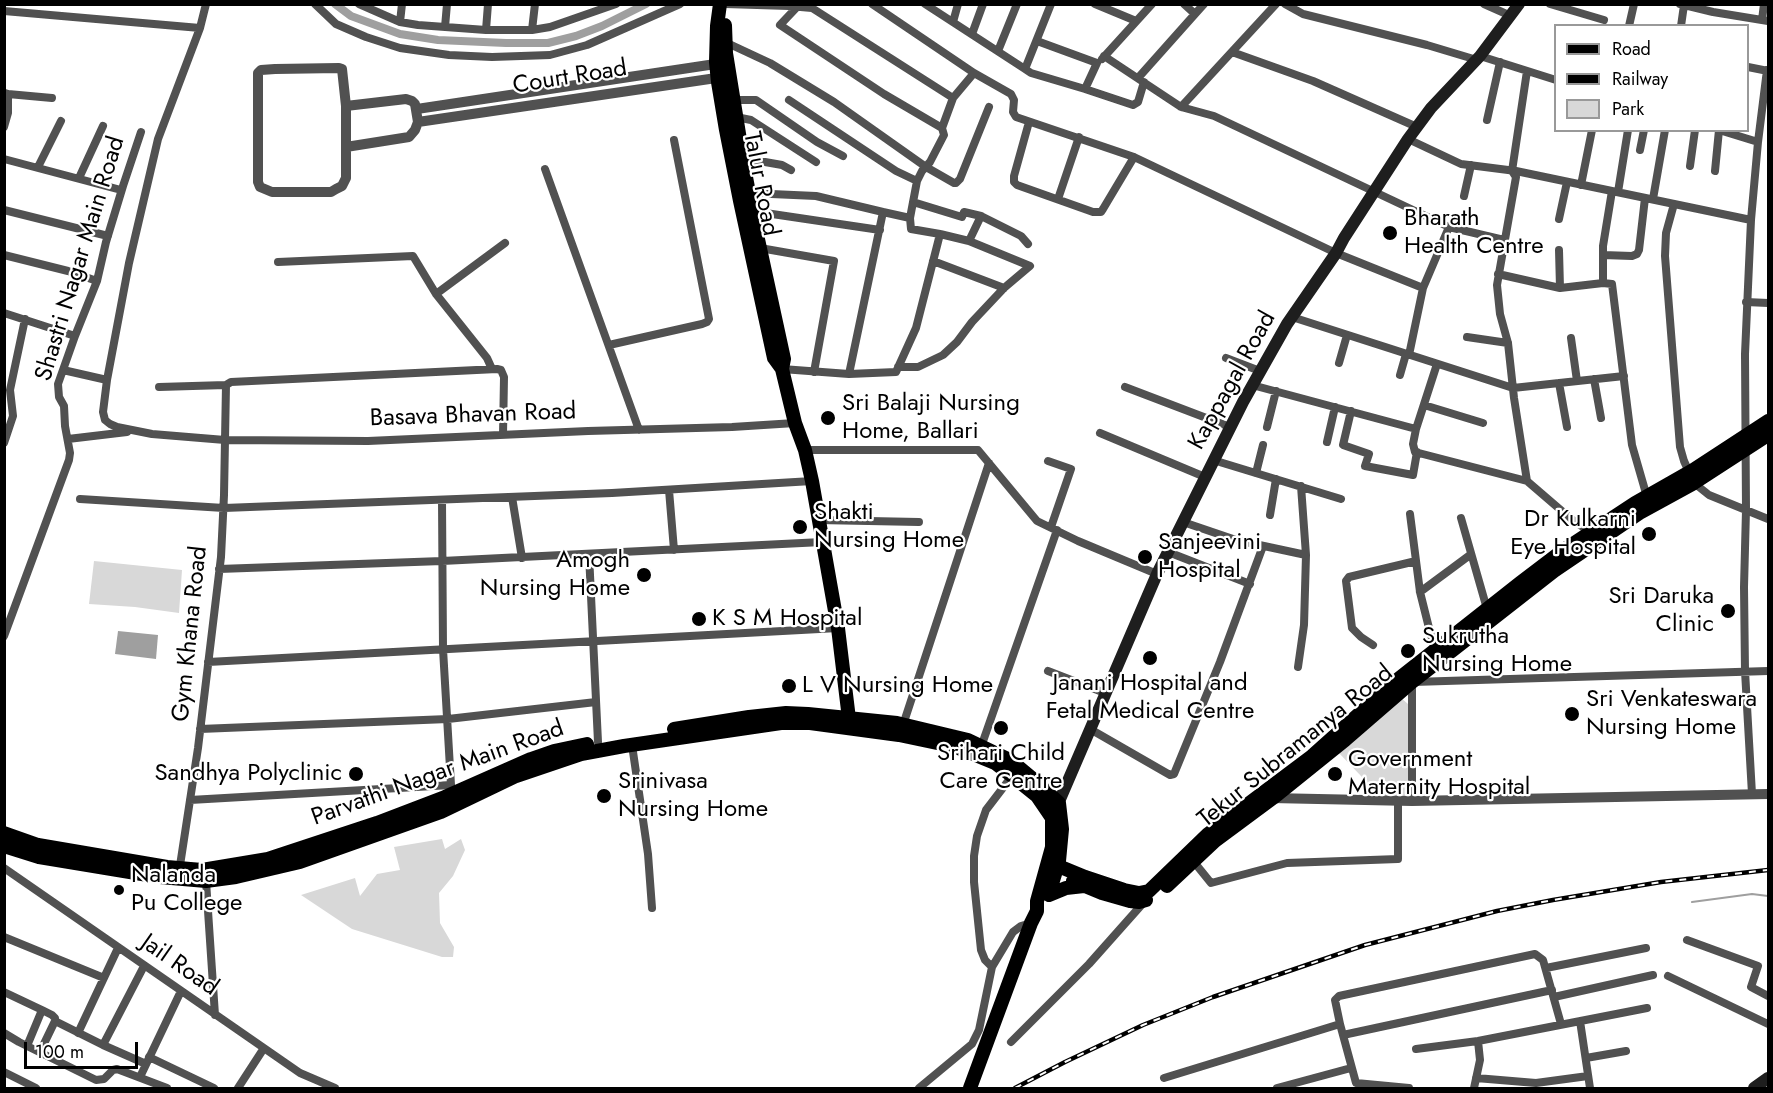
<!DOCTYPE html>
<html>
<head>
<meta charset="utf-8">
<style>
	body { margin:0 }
	#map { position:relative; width:1773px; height:1093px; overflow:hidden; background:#fff; font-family:Jost,sans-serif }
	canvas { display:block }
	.frame { position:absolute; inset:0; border:6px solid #000; pointer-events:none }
	.legend { position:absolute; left:1554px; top:24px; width:195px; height:108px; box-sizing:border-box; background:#fff; border:2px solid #999; margin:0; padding:8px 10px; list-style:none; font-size:18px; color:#000 }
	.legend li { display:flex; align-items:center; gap:12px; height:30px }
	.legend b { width:30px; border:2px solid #999 }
	.scale { position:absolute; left:24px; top:1042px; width:114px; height:27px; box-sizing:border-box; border:3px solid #000; border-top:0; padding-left:8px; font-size:18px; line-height:21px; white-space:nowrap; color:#000; -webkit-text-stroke:4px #fff; paint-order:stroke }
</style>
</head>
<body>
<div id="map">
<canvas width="1773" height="1093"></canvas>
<div class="frame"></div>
<ul class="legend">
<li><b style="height:8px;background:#000"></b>Road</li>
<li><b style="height:8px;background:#000"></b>Railway</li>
<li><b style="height:16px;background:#d8d8d8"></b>Park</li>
</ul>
<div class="scale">100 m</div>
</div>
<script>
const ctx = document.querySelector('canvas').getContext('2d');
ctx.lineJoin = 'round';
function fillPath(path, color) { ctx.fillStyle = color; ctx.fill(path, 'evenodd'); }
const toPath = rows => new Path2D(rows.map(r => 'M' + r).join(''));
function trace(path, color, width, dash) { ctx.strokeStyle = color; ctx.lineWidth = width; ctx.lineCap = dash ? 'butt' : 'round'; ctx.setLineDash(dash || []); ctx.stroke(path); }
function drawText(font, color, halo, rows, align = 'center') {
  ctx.font = font + ' Jost,sans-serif'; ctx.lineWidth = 4.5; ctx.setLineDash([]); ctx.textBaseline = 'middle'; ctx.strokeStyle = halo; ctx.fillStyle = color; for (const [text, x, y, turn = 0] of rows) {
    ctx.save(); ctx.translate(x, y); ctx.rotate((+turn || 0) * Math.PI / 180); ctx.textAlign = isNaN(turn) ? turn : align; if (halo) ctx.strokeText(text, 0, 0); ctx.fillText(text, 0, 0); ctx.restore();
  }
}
fillPath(toPath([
	[94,561,182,570,179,613,135,607,89,604],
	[1400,697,1408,704,1410,800,1383,799,1338,752],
	[442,839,445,849,461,839,465,850,453,876,439,893,440,923,454,947,453,957,442,957,352,929,301,895,355,878,360,896,377,874,400,870,394,847]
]), '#d8d8d8');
fillPath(toPath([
	[118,631,158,635,156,659,115,654]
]), '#9f9f9f');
trace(toPath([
	[1692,902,1752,894,1768,896]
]), '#9f9f9f', 2);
trace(toPath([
	[335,4,351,16,400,34,438,40,506,43,548,43,576,36,602,26,646,4]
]), '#9f9f9f', 8);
trace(toPath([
	[315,4,336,24,366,37,400,48,449,55,492,57,550,55,587,45,680,4],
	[359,4,400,22,418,25,486,30,532,30,550,27,616,4],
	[725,4,789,6,812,8,953,98,942,128,884,94,780,25,797,7],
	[872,4,974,73,1011,94,1014,100,1013,112,1016,117,1134,157,1336,253,1423,288],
	[925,4,1025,69,1051,4],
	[1095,4,1136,21],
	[1184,4,1195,14,1204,4],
	[1285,4,1303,14,1427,45,1477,60],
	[1484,4,1511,16],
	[1550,4,1604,20],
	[1680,4,1713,12,1768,21],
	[4,11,200,28],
	[1762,20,1764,4],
	[400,22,402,4],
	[953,22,958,4],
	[1629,26,1634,4],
	[1681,26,1684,5],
	[445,27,447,4],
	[486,30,488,4],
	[532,30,535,4],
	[972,34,983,4],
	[725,42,770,63,834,102,926,167,954,183,956,183,960,179,989,107],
	[998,51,1017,4],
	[1232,52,1313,81,1417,127],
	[1104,56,1181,107,1276,4],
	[1480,56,1556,80],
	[1102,59,1152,4],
	[1748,67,1768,71],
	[1025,69,1031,73,1085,89,1097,63,1037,41],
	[1527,71,1512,171,1516,177,1497,285,1500,314,1508,343,1514,398,1527,481,1570,518,1590,532],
	[1138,78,1195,14],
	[1085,89,1133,105,1138,102,1144,82],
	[8,94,52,98],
	[953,98,974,73],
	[733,100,756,100,817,142,843,156],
	[789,100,896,171,917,181],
	[1181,107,1214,116,1449,227,1504,240],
	[736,117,751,120,816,162],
	[1487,120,1500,62],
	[1029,122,1014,176,1014,182,1017,185,1093,212,1101,212,1103,209,1134,157],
	[4,127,8,113,8,94,5,93],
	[1719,130,1758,142],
	[1408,139,1461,164,1516,171,1751,220],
	[1640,150,1644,130],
	[4,159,121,190],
	[743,162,765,162,782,165,791,170],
	[1690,166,1695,130],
	[38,167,61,121],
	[545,169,639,430],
	[1715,171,1719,130],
	[79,178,103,126],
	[1581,185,1592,130],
	[1612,191,1603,246,1603,283,1612,284,1632,445,1647,497],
	[1618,192,1628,130],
	[749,193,816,196,883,212,849,374,782,369],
	[1464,196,1471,165],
	[1058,199,1079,137],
	[1653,199,1665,130],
	[913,202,962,217,964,212,981,216,969,241,940,234],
	[1674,204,1666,233,1665,256,1680,447,1684,461,1694,483,1709,495,1768,519],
	[4,210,108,236],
	[752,211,880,230],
	[981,216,1021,236,1028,244],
	[910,218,917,181,922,171,930,162,944,135,942,128],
	[1559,219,1567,182],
	[760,248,834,261,814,372],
	[1559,250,1560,288],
	[4,255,68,271,97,281],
	[1603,255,1632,256,1637,254,1639,250,1645,198],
	[933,261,1004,288],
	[278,262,413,256,436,294,487,358,492,369],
	[1498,274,1560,288,1603,283],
	[436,294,505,243],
	[1746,302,1768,303],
	[4,313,75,336],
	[1292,317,1513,388,1624,376],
	[1467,337,1508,343],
	[1571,338,1577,381],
	[609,345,702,324,707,322,709,319,674,140],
	[1409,355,1423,288,1449,227],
	[1226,358,1260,371],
	[1339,363,1347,335],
	[898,367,918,367,943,355,957,342,972,322,1004,288,1030,266,969,241],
	[63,370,107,380,103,412,105,420,110,424,117,427,152,434,225,440,368,441,588,431,732,427,795,423],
	[849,374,896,372,916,328,938,242,940,234,911,229,910,218,883,212],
	[1400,375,1406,354],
	[1594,379,1601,418],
	[107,380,129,263,158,139,200,28,206,4],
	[1559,383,1567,427],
	[1252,385,1416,429,1413,444,1415,452,1527,481],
	[159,387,226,385],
	[1125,387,1230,427],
	[1424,405,1483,423],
	[1351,411,1343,445,1369,454,1365,466,1413,475,1417,452],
	[1267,427,1276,391],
	[1416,429,1437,364],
	[1100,433,1205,477],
	[68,439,127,432],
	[1327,442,1335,407],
	[4,443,13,416,10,390,25,319],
	[805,450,978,450,1037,521,1078,541,1157,574],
	[1213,460,1341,499],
	[1048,461,1071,469,1051,527],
	[1256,473,1263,445],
	[1301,486,1306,555],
	[669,490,674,550],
	[512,497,522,558],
	[80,499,224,508,612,493,812,481],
	[442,500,443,649,451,785,454,796],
	[1410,514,1420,592,1435,652],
	[1270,515,1276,479],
	[1461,518,1487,609],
	[818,520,919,522],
	[1183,522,1236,540,1306,555,1304,625,1298,667],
	[1168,552,1250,584],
	[589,554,598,742],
	[219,569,442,561,822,542],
	[1420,592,1470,555],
	[4,636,69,460,70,453,65,426,64,406,59,397,58,384,75,336,97,281,106,242,123,186,141,132],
	[1373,645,1361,637,1352,628,1346,581,1349,577,1416,561],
	[208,662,838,628],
	[1048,671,1105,693],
	[1412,682,1412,801],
	[1413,682,1768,671],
	[903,725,989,463],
	[200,729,448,719,596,702],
	[1090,729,1170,775,1174,774,1220,662,1263,546],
	[632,745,648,854,652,908],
	[981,747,1057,530],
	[1752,794,1745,671,1744,587,1746,510,1745,354,1751,220,1758,142,1767,70],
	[190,800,451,785],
	[1194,862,1211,883,1287,863,1398,859,1398,801],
	[4,868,300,1073,335,1088],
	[179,872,198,748,221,557,224,495,226,385,231,382,497,369,501,370,504,377,503,435],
	[206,881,215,1015],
	[4,937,104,978],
	[1687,940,1758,966,1751,987,1768,996],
	[144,966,103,1045,146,1064],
	[992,967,985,960,981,950,974,882,974,856,977,836,986,810,1012,776],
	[1546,968,1646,948],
	[1668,976,1768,1024],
	[4,992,42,1010,27,1046],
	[1554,997,1653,975],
	[55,1021,103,1045],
	[1580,1021,1590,1088],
	[4,1033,19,1042,96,1080,104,1079,113,1070,117,1069,167,1088],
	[78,1033,118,948],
	[1343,1035,1552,990],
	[1011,1042,1089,964,1145,901],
	[1416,1049,1478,1041,1647,1008],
	[40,1052,55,1021,55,1018,52,1015,42,1010],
	[149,1057,214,1088],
	[1586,1058,1626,1051],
	[4,1072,36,1088],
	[140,1077,181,991],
	[1164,1078,1340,1024],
	[1476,1078,1536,1083,1588,1076],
	[238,1088,264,1048],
	[919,1088,972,1044,979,1030,992,967,1013,932,1021,926,1031,923],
	[1277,1088,1351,1068],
	[1409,1088,1356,1083,1340,1024,1335,1000,1339,996,1535,954,1543,960,1561,1024],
	[1474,1088,1480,1060,1478,1041]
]), '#515151', 8);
trace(toPath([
	[346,106,342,69,339,68,275,69,261,70,258,73,258,182,260,187,272,192,331,192,336,189,342,186,346,178,346,147],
	[417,109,722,63],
	[418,122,415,104,412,101,406,99,346,106,346,147,409,137,415,130,418,122,723,77],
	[1271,798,1412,801,1768,794]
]), '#515151', 10);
trace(toPath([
	[1055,811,1157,574,1243,402,1287,324,1336,253,1344,238,1408,139,1431,108,1480,56,1519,4],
	[1754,1088,1768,1078]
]), '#1e1e1e', 12);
trace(toPath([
	[720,4,717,26,716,62,718,82,726,130,740,201,774,358,782,369,795,423,805,450,812,481,838,628,850,727],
	[725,25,726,53,746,177,756,230,784,359,782,369],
	[674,729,749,717,786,713,808,714,897,723,968,740,1010,760,1034,780,1059,803,1062,829,1059,861,1052,884],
	[4,833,38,845,167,867,202,870,268,859,377,823,445,797,531,759,554,751,587,744],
	[4,846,39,857,160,877,206,881,236,877,300,862,441,812,516,776,581,754,624,746,781,723,810,723,899,735,956,747,995,763,1012,776,1037,796,1052,818,1052,847,1037,901,1037,911,1031,923,970,1088],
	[1051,863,1085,877,1124,890,1139,893,1149,891,1208,834,1312,756,1397,680,1520,583,1562,551,1635,503,1693,470,1768,421],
	[1073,881,1102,893,1130,901,1139,902,1146,900],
	[1167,886,1215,841,1273,798,1345,740,1412,682,1554,571,1641,512,1694,483,1768,435],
	[1049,895,1066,888,1084,886]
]), '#000', 14);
const rail = toPath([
	[1015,1088,1065,1062,1143,1025,1213,997,1365,945,1497,911,1553,900,1661,882,1768,870]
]);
trace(rail, '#000', 4.5);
trace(rail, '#fff', 2, [7]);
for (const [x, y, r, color] of [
	[1390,233,8,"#000"],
	[828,418,8,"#000"],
	[800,527,8,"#000"],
	[1649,534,8,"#000"],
	[1145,557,8,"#000"],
	[644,575,8,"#000"],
	[1728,611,8,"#000"],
	[699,619,8,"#000"],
	[1408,651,8,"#000"],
	[1150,658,8,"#000"],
	[789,686,8,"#000"],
	[1572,714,8,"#000"],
	[1001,728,8,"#000"],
	[356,774,8,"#000"],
	[1335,774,8,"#000"],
	[604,796,8,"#000"],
	[119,890,6,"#000"]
]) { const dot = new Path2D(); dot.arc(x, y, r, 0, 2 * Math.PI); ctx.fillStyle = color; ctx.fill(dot); trace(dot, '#fff', 2); }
drawText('24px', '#000', '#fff', [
	["Court Road",570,78,-9],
	["Talur Road",760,184,79],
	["Shastri Nagar Main Road",81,259,-73],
	["Kappagal Road",1233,381,-61],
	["Basava Bhavan Road",473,416,-2],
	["Gym Khana Road",191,634,-84],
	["Tekur Subramanya Road",1296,747,-39],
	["Parvathi Nagar Main Road",438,774,-20],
	["Jail Road",179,966,35]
]);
drawText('24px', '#000', '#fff', [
	["Bharath",1404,219],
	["Health Centre",1404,247],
	["Sri Balaji Nursing",842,404],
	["Home, Ballari",842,432],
	["Shakti",814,513],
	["Nursing Home",814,541],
	["Dr Kulkarni",1636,520,"right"],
	["Eye Hospital",1636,548,"right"],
	["Sanjeevini",1158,543],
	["Hospital",1158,571],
	["Amogh",630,561,"right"],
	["Nursing Home",630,589,"right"],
	["Sri Daruka",1714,597,"right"],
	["Clinic",1714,625,"right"],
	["K S M Hospital",712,619],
	["Sukrutha",1422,637],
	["Nursing Home",1422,665],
	["Janani Hospital and",1150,684,"center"],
	["Fetal Medical Centre",1150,712,"center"],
	["L V Nursing Home",802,686],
	["Sri Venkateswara",1586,700],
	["Nursing Home",1586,728],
	["Srihari Child",1001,754,"center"],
	["Care Centre",1001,782,"center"],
	["Government",1348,760],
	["Maternity Hospital",1348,788],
	["Sandhya Polyclinic",342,774,"right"],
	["Srinivasa",618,782],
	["Nursing Home",618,810],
	["Nalanda",131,876],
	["Pu College",131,904]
], 'left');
</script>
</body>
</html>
